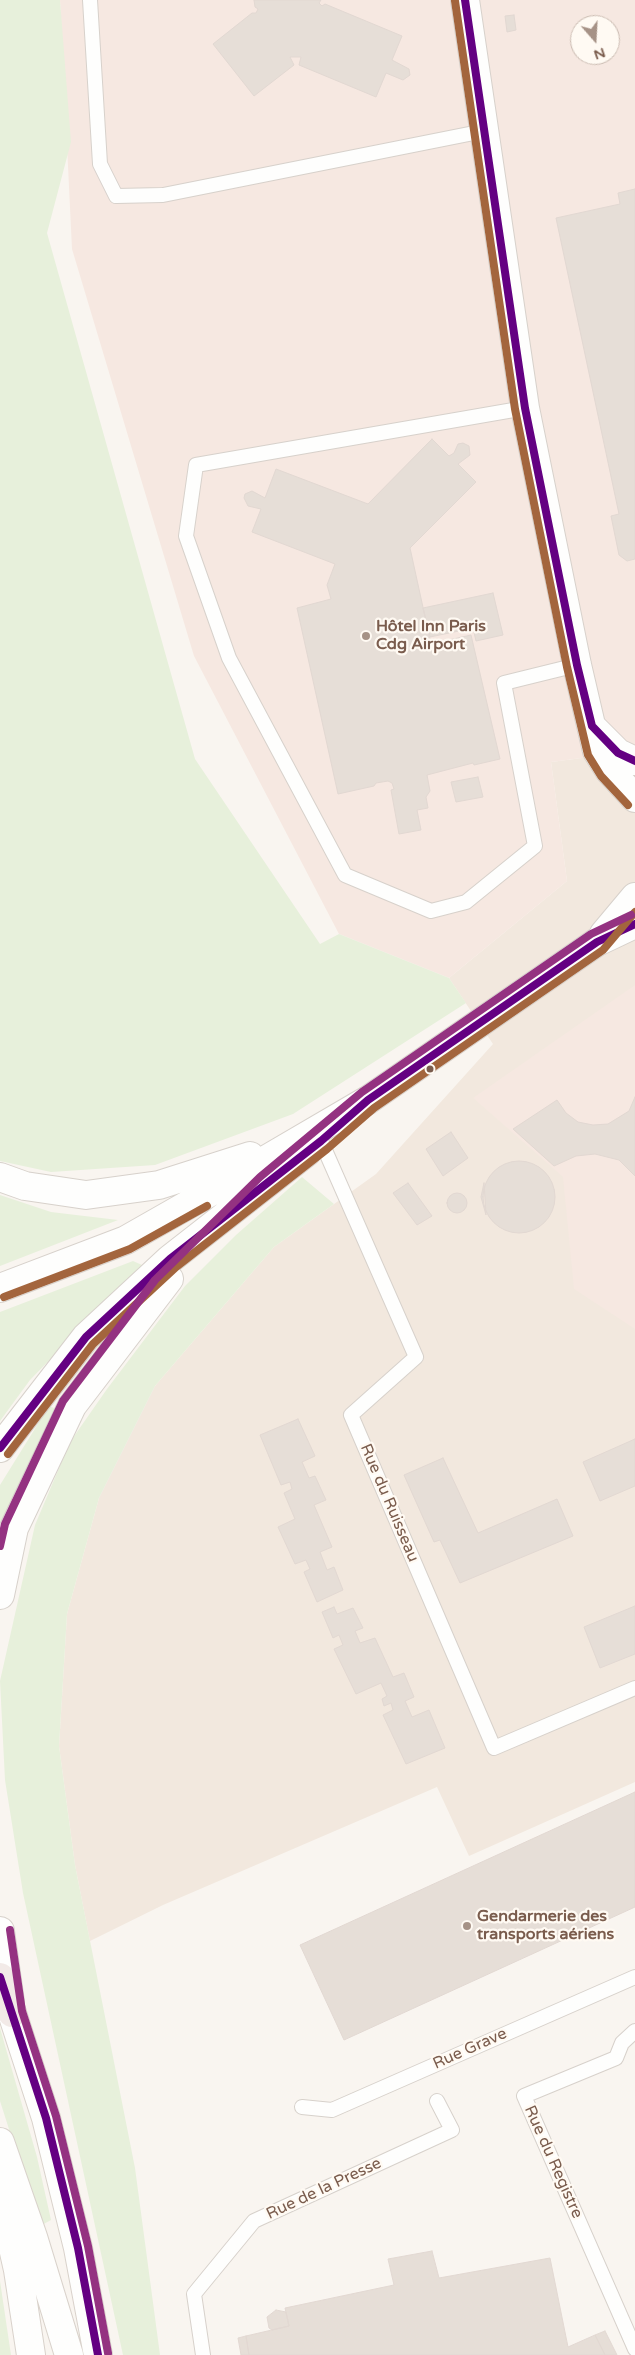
<!DOCTYPE html>
<html>
<head>
<meta charset="utf-8">
<style>
	body { margin:0 }
	#map { position:relative; width:635px; height:2355px; overflow:hidden; background:#f9f5f0; font-family:"Varela Round",sans-serif }
	canvas { display:block }
	.north { position:absolute; left:570px; top:15px; width:50px; height:50px; box-sizing:border-box; background:#fffaf3; border:1px solid #cabbb1; border-radius:50%; rotate:161deg; font-size:14px; font-weight:700; line-height:20px; text-align:center; color:#7a5c4d }
	.north::after { content:''; display:block; margin:auto; width:18px; height:22px; background:#a69286; clip-path:polygon(50% 0,100% 100%,50% 72%,0 100%) }
</style>
</head>
<body>
<div id="map">
<canvas width="635" height="2355"></canvas>
<div class="north">N</div>
</div>
<script>
const ctx = document.querySelector('canvas').getContext('2d');
ctx.lineJoin = 'round';
function fillPath(path, color) { ctx.fillStyle = color; ctx.fill(path, 'evenodd'); }
const toPath = rows => new Path2D(rows.map(r => 'M' + r).join(''));
function trace(path, color, width, dash) { ctx.strokeStyle = color; ctx.lineWidth = width; ctx.lineCap = dash ? 'butt' : 'round'; ctx.setLineDash(dash || []); ctx.stroke(path); }
function drawText(font, color, halo, rows, align = 'center') {
  ctx.font = font + ' "Varela Round",sans-serif'; ctx.lineWidth = 4.5; ctx.setLineDash([]); ctx.textBaseline = 'middle'; ctx.strokeStyle = halo; ctx.fillStyle = color; for (const [text, x, y, turn = 0] of rows) {
    ctx.save(); ctx.translate(x, y); ctx.rotate((+turn || 0) * Math.PI / 180); ctx.textAlign = isNaN(turn) ? turn : align; if (halo) ctx.strokeText(text, 0, 0); ctx.fillText(text, 0, 0); ctx.restore();
  }
}
fillPath(toPath([
	[635,751,635,1782,469,1856,437,1787,163,1905,90,1941,75,1865,59,1746,67,1614,99,1498,155,1386,274,1247,376,1174,493,1044,449,978,567,881,551,762]
]), '#f2e8de');
fillPath(toPath([
	[60,0,635,0,635,751,551,762,567,881,449,978,339,934,194,656,72,249],
	[580,25,610,25,610,55,580,55],
	[635,985,635,1329,574,1289,563,1177,473,1098]
]), '#f6e8e1');
fillPath(toPath([
	[0,0,60,0,71,142,47,233,195,759,320,944,339,934,449,978,466,1003,293,1114,155,1165,51,1172,0,1161],
	[302,1177,334,1204,274,1247,155,1386,99,1498,67,1614,59,1746,75,1865,135,2168,160,2355,123,2355,23,1893,5,1780,0,1681,35,1525,70,1442,107,1389,185,1286,236,1235],
	[0,1195,51,1212,118,1220,0,1266],
	[133,1261,142,1265,30,1380,0,1421,0,1312],
	[49,1406,59,1410,0,1526,0,1485],
	[0,2028,37,2157,51,2220,40,2226,0,2101],
	[0,2281,11,2355,0,2355]
]), '#e7f0db');
const building = toPath([
	[254,0,321,0,319,3,322,6,325,4,402,36,392,60,409,69,410,75,403,80,386,73,376,97,299,65,301,57,290,57,294,65,254,96,213,44,252,13,256,13,258,9,255,7,254,0],
	[514,15,516,30,507,32,505,16,514,15],
	[635,189,635,559,627,561,619,555,611,516,619,514,556,218,620,204,618,193,635,189],
	[432,439,449,456,454,453,458,444,463,443,469,446,470,455,458,464,476,482,410,548,431,644,471,635,500,759,474,765,473,763,427,775,430,791,426,797,428,808,417,810,421,830,399,834,391,790,394,789,392,783,388,781,376,783,374,786,338,794,297,608,331,599,327,585,335,564,252,532,261,509,248,506,244,498,245,494,252,491,265,498,276,469,368,504,432,439],
	[493,593,503,635,476,641,473,628,430,637,423,608,493,593],
	[478,777,483,797,456,802,451,782,478,777],
	[635,1097,635,1176,619,1160,595,1154,576,1156,554,1166,513,1129,557,1100,566,1113,578,1122,593,1125,608,1124,629,1111,635,1097],
	[451,1132,468,1158,443,1176,426,1149,451,1132],
	'483 1197a36 36 0 1 1 72 0a36 36 0 1 1-72 0Z',
	[408,1183,432,1216,417,1225,393,1193,408,1183],
	[484,1183,486,1215,481,1197,484,1183],
	'447 1203a10 10 0 1 1 20 0a10 10 0 1 1-20 0Z',
	[298,1419,315,1456,302,1462,309,1478,315,1476,326,1500,314,1505,332,1547,320,1552,327,1570,334,1567,343,1590,317,1602,304,1572,310,1569,306,1560,295,1564,278,1527,295,1519,284,1493,292,1489,290,1482,281,1485,260,1435,298,1419],
	[635,1439,635,1486,600,1501,583,1462,635,1439],
	[443,1458,478,1533,557,1499,573,1536,460,1583,440,1540,434,1542,404,1475,443,1458],
	[635,1606,635,1654,600,1668,584,1627,635,1606],
	[334,1607,337,1614,353,1608,363,1628,355,1631,360,1643,375,1638,393,1677,404,1673,414,1697,405,1701,412,1717,429,1710,445,1748,406,1764,383,1715,393,1710,391,1703,384,1706,382,1699,387,1696,381,1683,356,1694,334,1649,343,1645,339,1635,333,1638,322,1612,334,1607],
	[635,1792,635,1907,344,2040,300,1945,635,1792],
	[432,2251,439,2278,550,2258,568,2347,595,2335,605,2355,249,2355,246,2336,289,2326,285,2308,394,2285,388,2259,432,2251],
	[276,2310,286,2312,289,2326,272,2330,269,2328,267,2317,276,2310],
	[605,2331,617,2355,605,2355,595,2335,605,2331],
	[246,2336,249,2355,241,2355,238,2338,246,2336]
]);
fillPath(building, '#e6ded7');
trace(building, '#e2d8d2', 1);
const service = toPath([
	[90,0,100,164,116,196,163,195,484,131],
	[525,408,196,465,186,536,229,658,345,875,431,911,466,902,535,846,504,683,577,665],
	[321,1141,416,1357,351,1415,494,1748,635,1688],
	[635,2031,622,2043,616,2058,524,2096,635,2349],
	[302,2107,332,2110,635,1977],
	[203,2355,194,2294,254,2221,452,2130,437,2101]
]);
const tertiary = toPath([
	[465,0,525,408,577,665,597,751,609,770,635,798],
	[594,729,618,753,635,761],
	[604,934,635,897],
	[0,1177,25,1186,86,1195,159,1185,250,1156],
	[0,1288,126,1240,221,1186,368,1100,597,942,635,924],
	[0,1448,86,1337,170,1259,307,1152],
	[0,1595,14,1528,72,1406,169,1279],
	[0,1931,10,2002]
]);
const secondary = toPath([
	[12,2013,46,2118,78,2248,98,2355],
	[0,2142,33,2237,69,2355],
	[0,2190,18,2270,31,2355]
]);
const motorway = toPath([
	[0,1977,12,2013]
]);
trace(service, '#d7d1cb', 16);
trace(tertiary, '#d7d1cb', 30);
trace(secondary, '#d9d2cb', 30);
trace(motorway, '#dad1cc', 30);
trace(service, '#fefefd', 14);
trace(tertiary, '#fefefd', 28);
trace(secondary, '#fefefd', 28);
trace(motorway, '#f2eae7', 28);
trace(toPath([
	[465,0,525,408,577,665,592,726,618,753,635,761],
	[0,1448,86,1337,170,1259,321,1141,368,1100,597,942,635,924],
	[0,1977,46,2118,78,2248,98,2355]
]), '#640082', 8);
trace(toPath([
	[455,1,515,409,567,667,588,755,601,776,628,805],
	[4,1297,130,1249,207,1206],
	[8,1454,93,1344,176,1267,327,1149,374,1108,603,950,635,912]
]), '#a3653d', 8);
trace(toPath([
	[0,1546,5,1524,63,1401,155,1280,260,1177,362,1092,591,934,631,915],
	[10,1930,22,2011,56,2116,88,2246,108,2353]
]), '#943281', 8);
for (const [x, y, r, color] of [
	[366,636,5,"#a69286"],
	[430,1069,4.5,"#7a5c4d"],
	[467,1926,5,"#a69286"]
]) { const dot = new Path2D(); dot.arc(x, y, r, 0, 2 * Math.PI); ctx.fillStyle = color; ctx.fill(dot); trace(dot, '#fffaf3', 2); }
drawText('bold 16px', '#7a5c4d', '#fffaf3', [
	["Hôtel Inn Paris",376,627],
	["Cdg Airport",376,645],
	["Gendarmerie des",477,1917],
	["transports aériens",477,1935]
], 'left');
drawText('16px', '#7a5c4d', '#fffaf3', [
	["Rue du Ruisseau",389,1503,67],
	["Rue Grave",470,2049,-24],
	["Rue du Registre",553,2162,66],
	["Rue de la Presse",324,2189,-25]
]);
</script>
</body>
</html>
